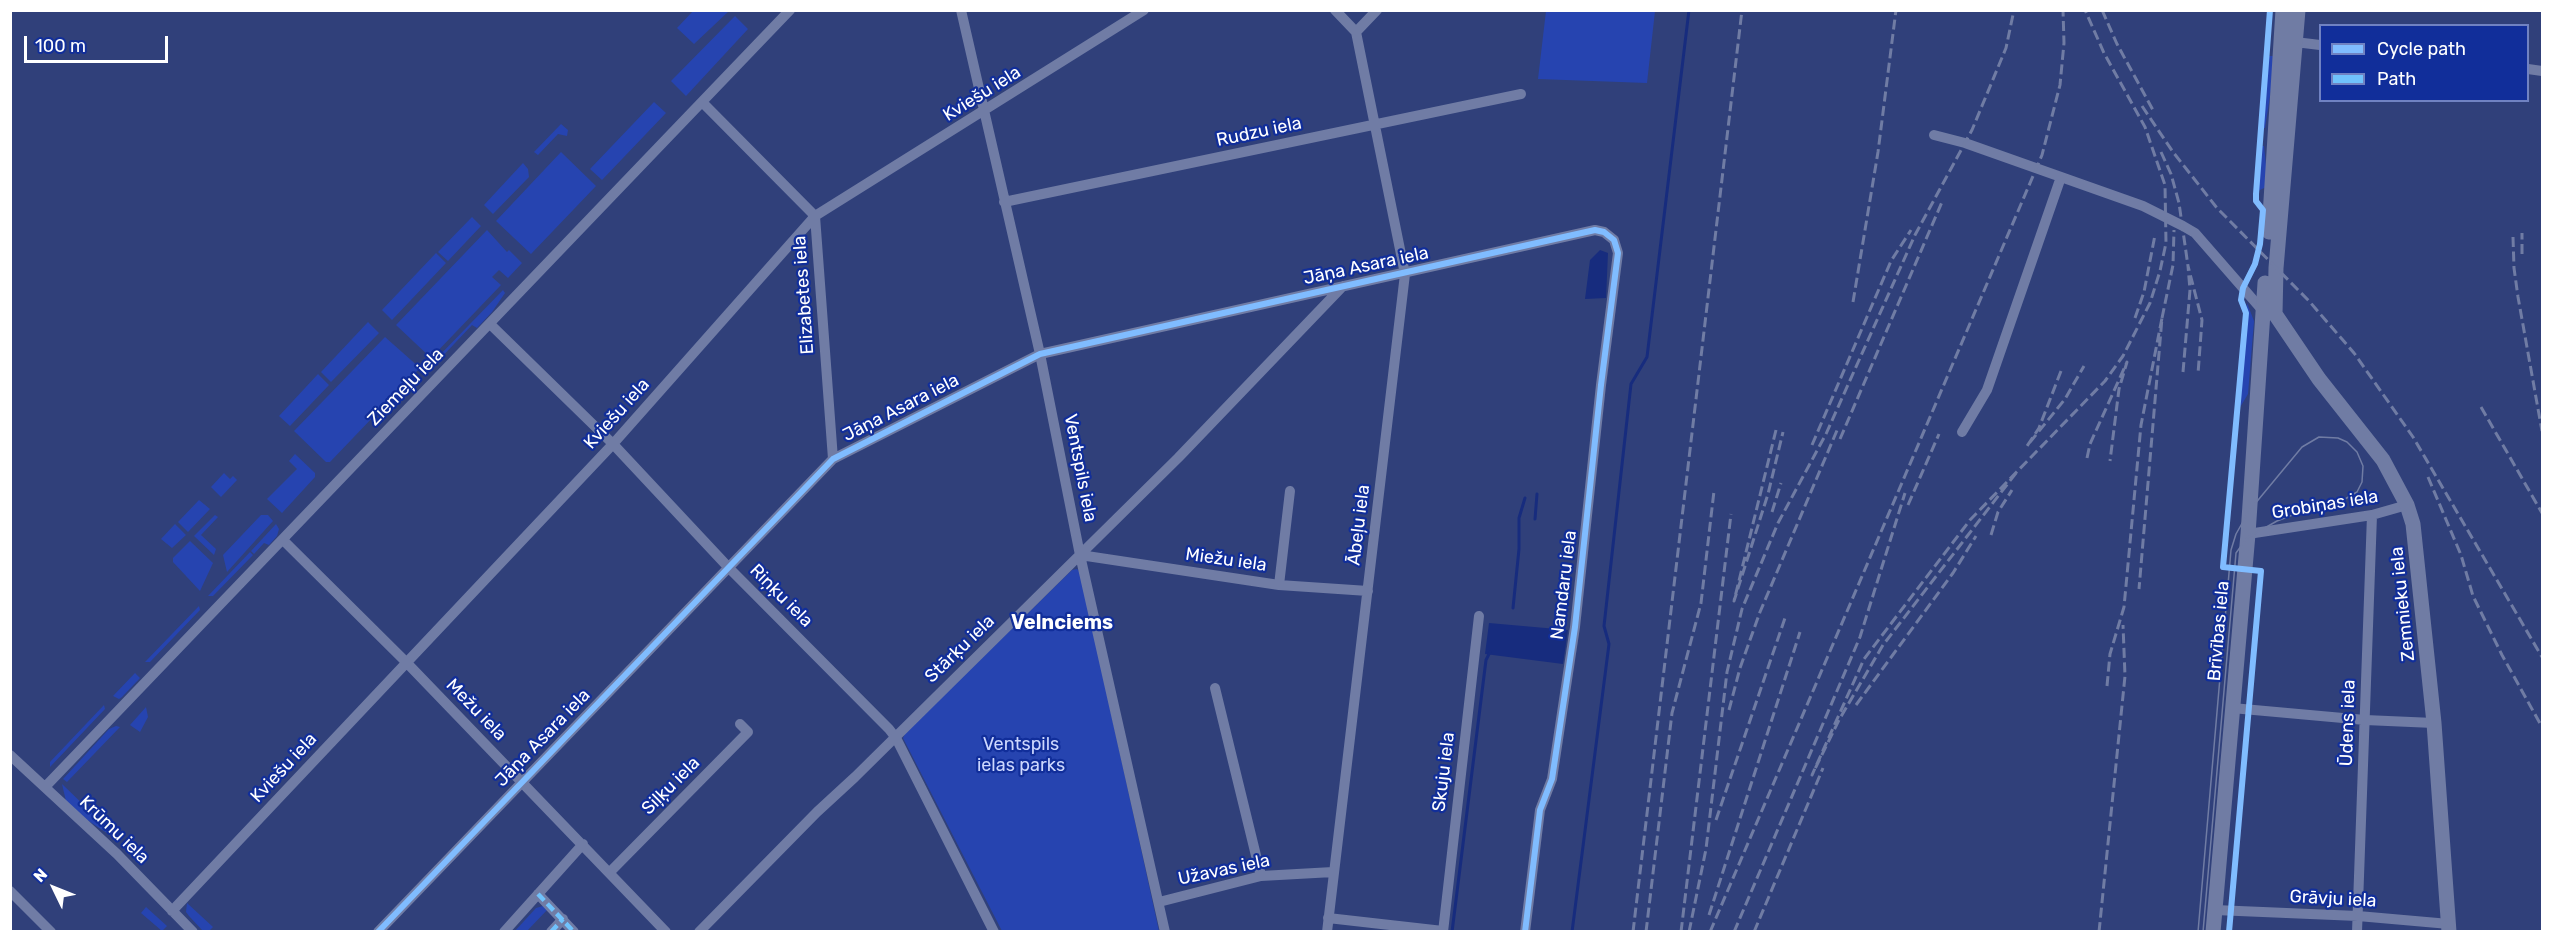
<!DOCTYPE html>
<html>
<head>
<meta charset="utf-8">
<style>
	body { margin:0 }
	#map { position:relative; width:2553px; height:942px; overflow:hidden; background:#30407a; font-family:Rubik,sans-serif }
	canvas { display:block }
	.frame { position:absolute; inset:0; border:12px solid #fff; pointer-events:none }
	.legend { position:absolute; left:2319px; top:24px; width:210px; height:78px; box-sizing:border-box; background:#112e9a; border:2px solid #7082c2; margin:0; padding:8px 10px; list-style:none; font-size:18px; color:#fff }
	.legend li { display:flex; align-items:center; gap:12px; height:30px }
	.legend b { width:30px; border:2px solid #7082c2 }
	.north { position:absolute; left:24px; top:858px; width:60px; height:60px; -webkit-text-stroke:4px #112e9a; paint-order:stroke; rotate:313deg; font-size:16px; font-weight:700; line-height:24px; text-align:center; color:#fff }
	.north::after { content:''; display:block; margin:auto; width:21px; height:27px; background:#fff; clip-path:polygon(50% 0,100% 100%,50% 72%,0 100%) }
	.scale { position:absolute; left:24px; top:36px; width:144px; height:27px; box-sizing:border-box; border:3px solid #fff; border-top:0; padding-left:8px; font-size:18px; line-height:21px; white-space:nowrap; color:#fff; -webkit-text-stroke:4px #112e9a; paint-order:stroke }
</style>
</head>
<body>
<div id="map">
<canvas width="2553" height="942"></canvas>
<div class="frame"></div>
<ul class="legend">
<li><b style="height:8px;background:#80bcff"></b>Cycle path</li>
<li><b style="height:8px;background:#70c2fc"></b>Path</li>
</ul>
<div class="north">N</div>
<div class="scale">100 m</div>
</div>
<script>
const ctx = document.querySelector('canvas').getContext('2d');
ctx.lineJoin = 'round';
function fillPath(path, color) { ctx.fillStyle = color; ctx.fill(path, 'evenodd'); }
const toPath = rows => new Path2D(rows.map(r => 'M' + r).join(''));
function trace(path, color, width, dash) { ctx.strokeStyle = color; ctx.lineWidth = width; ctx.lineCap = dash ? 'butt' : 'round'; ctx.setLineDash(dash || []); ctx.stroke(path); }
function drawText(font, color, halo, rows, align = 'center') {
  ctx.font = font + ' Rubik,sans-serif'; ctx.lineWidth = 4.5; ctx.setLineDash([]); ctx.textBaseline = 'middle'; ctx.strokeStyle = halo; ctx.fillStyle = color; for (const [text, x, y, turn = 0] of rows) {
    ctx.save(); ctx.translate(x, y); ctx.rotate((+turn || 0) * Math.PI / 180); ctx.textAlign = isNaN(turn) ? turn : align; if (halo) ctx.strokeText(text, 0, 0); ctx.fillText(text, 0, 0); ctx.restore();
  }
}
fillPath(toPath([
	[729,11,694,44,677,28,693,11],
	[1546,11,1655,11,1647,83,1538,79],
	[735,16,748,29,686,96,671,81],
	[2269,56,2273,56,2271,90,2265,128,2262,128],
	[654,102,666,113,602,180,590,169],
	[561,124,568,130,567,136,558,134,538,155,534,152],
	[2261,146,2264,146,2267,175,2266,187,2258,191],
	[561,152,596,186,531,254,496,221],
	[523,163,528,169,529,177,493,214,484,205],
	[472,217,481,226,448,261,438,252],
	[487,230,507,252,509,250,522,263,508,278,499,270,492,277,501,285,431,358,396,325],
	[436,253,446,263,392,320,382,310],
	[503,290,505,293,492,312,477,328,472,325,438,361,434,361],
	[2247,303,2254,321,2248,394,2239,409],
	[368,322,379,333,331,382,321,372],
	[385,337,420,368,330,462,326,462,294,431],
	[318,374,329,385,290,426,279,416],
	[295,454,315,473,315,477,282,513,267,499,297,469,289,461],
	[224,473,230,479,233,476,237,480,221,497,211,487],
	[199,500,210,509,188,532,178,522],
	[215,515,218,517,201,535,216,549,214,555,194,536],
	[261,515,268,515,273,521,227,572,223,555],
	[175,524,186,535,172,548,161,539],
	[276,524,279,529,277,536,269,545,264,543,254,554,251,551],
	[190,541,213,563,200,591,173,562,173,558],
	[250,552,253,555,213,596,208,596],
	[1077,569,1080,572,1159,931,1002,931,903,738,906,732,1072,570],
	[199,606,200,610,150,662,145,662],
	[135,673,140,678,122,697,119,699,113,696],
	[104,705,105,709,50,767,50,762],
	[146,707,148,717,140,732,130,725],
	[116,726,120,727,67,782,63,779,109,729],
	[62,784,116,836,110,835,87,820,66,801],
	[187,903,213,927,209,931,202,930,189,916,186,912],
	[543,906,548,909,527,931,514,932,536,908],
	[146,907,167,926,162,931,141,913]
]), '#2644b0');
fillPath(toPath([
	[1600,250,1608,253,1606,298,1585,299,1590,260],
	[1489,623,1568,630,1563,664,1485,654]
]), '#172c7e');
trace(toPath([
	[1535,519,1537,494],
	[1513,608,1519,549,1519,518,1525,498],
	[1452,932,1486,660,1490,652],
	[1572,932,1609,644,1604,626,1631,384,1647,357,1689,10]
]), '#172c7e', 3);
trace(toPath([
	[961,10,1040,354,1080,555,1165,932],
	[1356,32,1377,10],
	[2295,42,2320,45],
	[2528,69,2542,71],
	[702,102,815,216,833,459],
	[1934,135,1965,143,2143,206,2183,226,2195,233,2263,311],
	[1004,202,1521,94],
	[490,324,613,444,729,568,889,729,896,738,994,932],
	[1962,432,1987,390,2061,177],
	[2248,534,2372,515,2407,505],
	[283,540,406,662,666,932],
	[1080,555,1279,585,1368,591],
	[1279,585,1290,491],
	[1215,688,1261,876],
	[2232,708,2365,720,2434,723],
	[10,755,117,854,193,932],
	[45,787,790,10],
	[610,872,748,732,740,724],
	[10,891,51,932],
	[538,894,574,932],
	[1159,902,1261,876,1333,872],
	[2215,910,2358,916,2449,924],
	[172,911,613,444,815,216,1144,10],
	[1328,918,1443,931],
	[378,932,833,459,1040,354,1595,230,1604,232,1614,240,1618,253,1601,385,1575,627,1552,779,1540,810,1525,932],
	[504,932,583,844],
	[551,932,563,919],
	[699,932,817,812,855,777,1178,458,1343,286],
	[1327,932,1405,274,1356,32,1335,10],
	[1443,932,1479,616],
	[2357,932,2372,515]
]), '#707ca5', 10);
trace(toPath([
	[2298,10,2276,268,2275,314,2319,379,2383,460,2407,505,2413,524,2434,723,2449,932],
	[2269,232,2283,10],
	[2213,932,2248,534,2265,283]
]), '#707ca4', 15);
trace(toPath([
	[2198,932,2231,550,2236,534,2249,511,2302,447,2319,437,2338,438,2347,442,2357,452,2363,466,2362,482,2357,492,2340,502,2308,509,2277,521,2247,538,2236,553,2203,932]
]), '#707ca4', 1.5);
trace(toPath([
	[2102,10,2117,44,2154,112],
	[2142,106,2173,152,2217,208,2309,301,2354,353,2413,437,2542,657],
	[2161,152,2171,174,2179,203,2188,266],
	[2513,237,2514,268,2518,297,2542,431],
	[2522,254,2522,233],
	[1853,302,1878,152,1896,10],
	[2135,318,2144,292,2155,235],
	[2162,318,2173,265,2174,230],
	[2061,371,2039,428,2027,446,2065,399,2084,366],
	[2183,372,2190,290,2188,266,2202,320,2198,374],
	[2481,407,2542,513],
	[1776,430,1734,601,1768,494,1783,432],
	[1840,439,1942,202],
	[1812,445,1891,261,1911,230],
	[2087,458,2090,444,2127,362,2119,389,2110,461],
	[2016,473,1883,645,1839,720,1812,775,1864,659,1970,520,2105,381,2123,356,2150,303,2160,271,2166,243,2165,185,2145,127,2104,53,2085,10],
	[2428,477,2461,555,2473,596,2502,655,2542,727],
	[1908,505,1939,434],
	[1772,512,1781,483],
	[1991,535,1998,512,2012,490],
	[2107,686,2110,654,2124,607,2141,425,2162,318,2139,589],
	[1856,705,1953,573,1976,536],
	[1729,710,1740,668,1760,612,1838,428],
	[1716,820,1786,615],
	[1709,915,1800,632],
	[1633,932,1742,10],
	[1646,932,1672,713,1701,603,1714,491],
	[1681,932,1731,514],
	[1689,932,1706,849,1727,672,1742,609,1778,523,1826,434,1915,235,1972,130,2006,48,2014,10],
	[1710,932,2042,155,2060,85,2064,43,2063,10],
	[1734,932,1860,637,1905,493],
	[1754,932,1823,768],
	[2099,932,2125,676,2123,625]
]), '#707ca4', 3, [10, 4.5]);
trace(toPath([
	[538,894,574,932],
	[551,932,563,919]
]), '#70c2fc', 4.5, [9, 4.5]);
trace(toPath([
	[378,932,833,459,1040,354,1595,230,1604,232,1614,240,1618,253,1601,385,1575,627,1552,779,1540,810,1525,932],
	[2229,932,2261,571,2223,567,2246,313,2241,300,2243,288,2255,264,2260,244,2263,210,2256,201,2256,194,2270,10]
]), '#80bcff', 6);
drawText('18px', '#fff', '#112e9a', [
	["Kviešu iela",982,94,-32],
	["Rudzu iela",1259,132,-12],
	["Jāņa Asara iela",1366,266,-12],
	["Elizabetes iela",804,295,-94],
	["Ziemeļu iela",406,387,-46],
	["Jāņa Asara iela",901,408,-27],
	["Kviešu iela",617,414,-48],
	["Ventspils iela",1080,468,79],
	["Grobiņas iela",2325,505,-9],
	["Ābeļu iela",1359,525,-83],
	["Miežu iela",1226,560,8],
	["Namdaru iela",1564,585,-83],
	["Riņķu iela",781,596,45],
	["Zemnieku iela",2403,604,-96],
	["Brīvības iela",2219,631,-85],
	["Stārķu iela",960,649,-44],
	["Mežu iela",476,710,46],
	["Ūdens iela",2348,723,-88],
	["Jāņa Asara iela",543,738,-46],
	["Kviešu iela",284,768,-47],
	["Skuju iela",1444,772,-83],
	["Siļķu iela",671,786,-45],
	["Krūmu iela",114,830,44],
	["Užavas iela",1224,870,-12],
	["Grāvju iela",2333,899,3]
]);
drawText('18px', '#cdd8fe', '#112e9a', [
	["Ventspils",1021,745],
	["ielas parks",1021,766]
]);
drawText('bold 20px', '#fff', '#112e9a', [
	["Velnciems",1062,623]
]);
</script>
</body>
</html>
